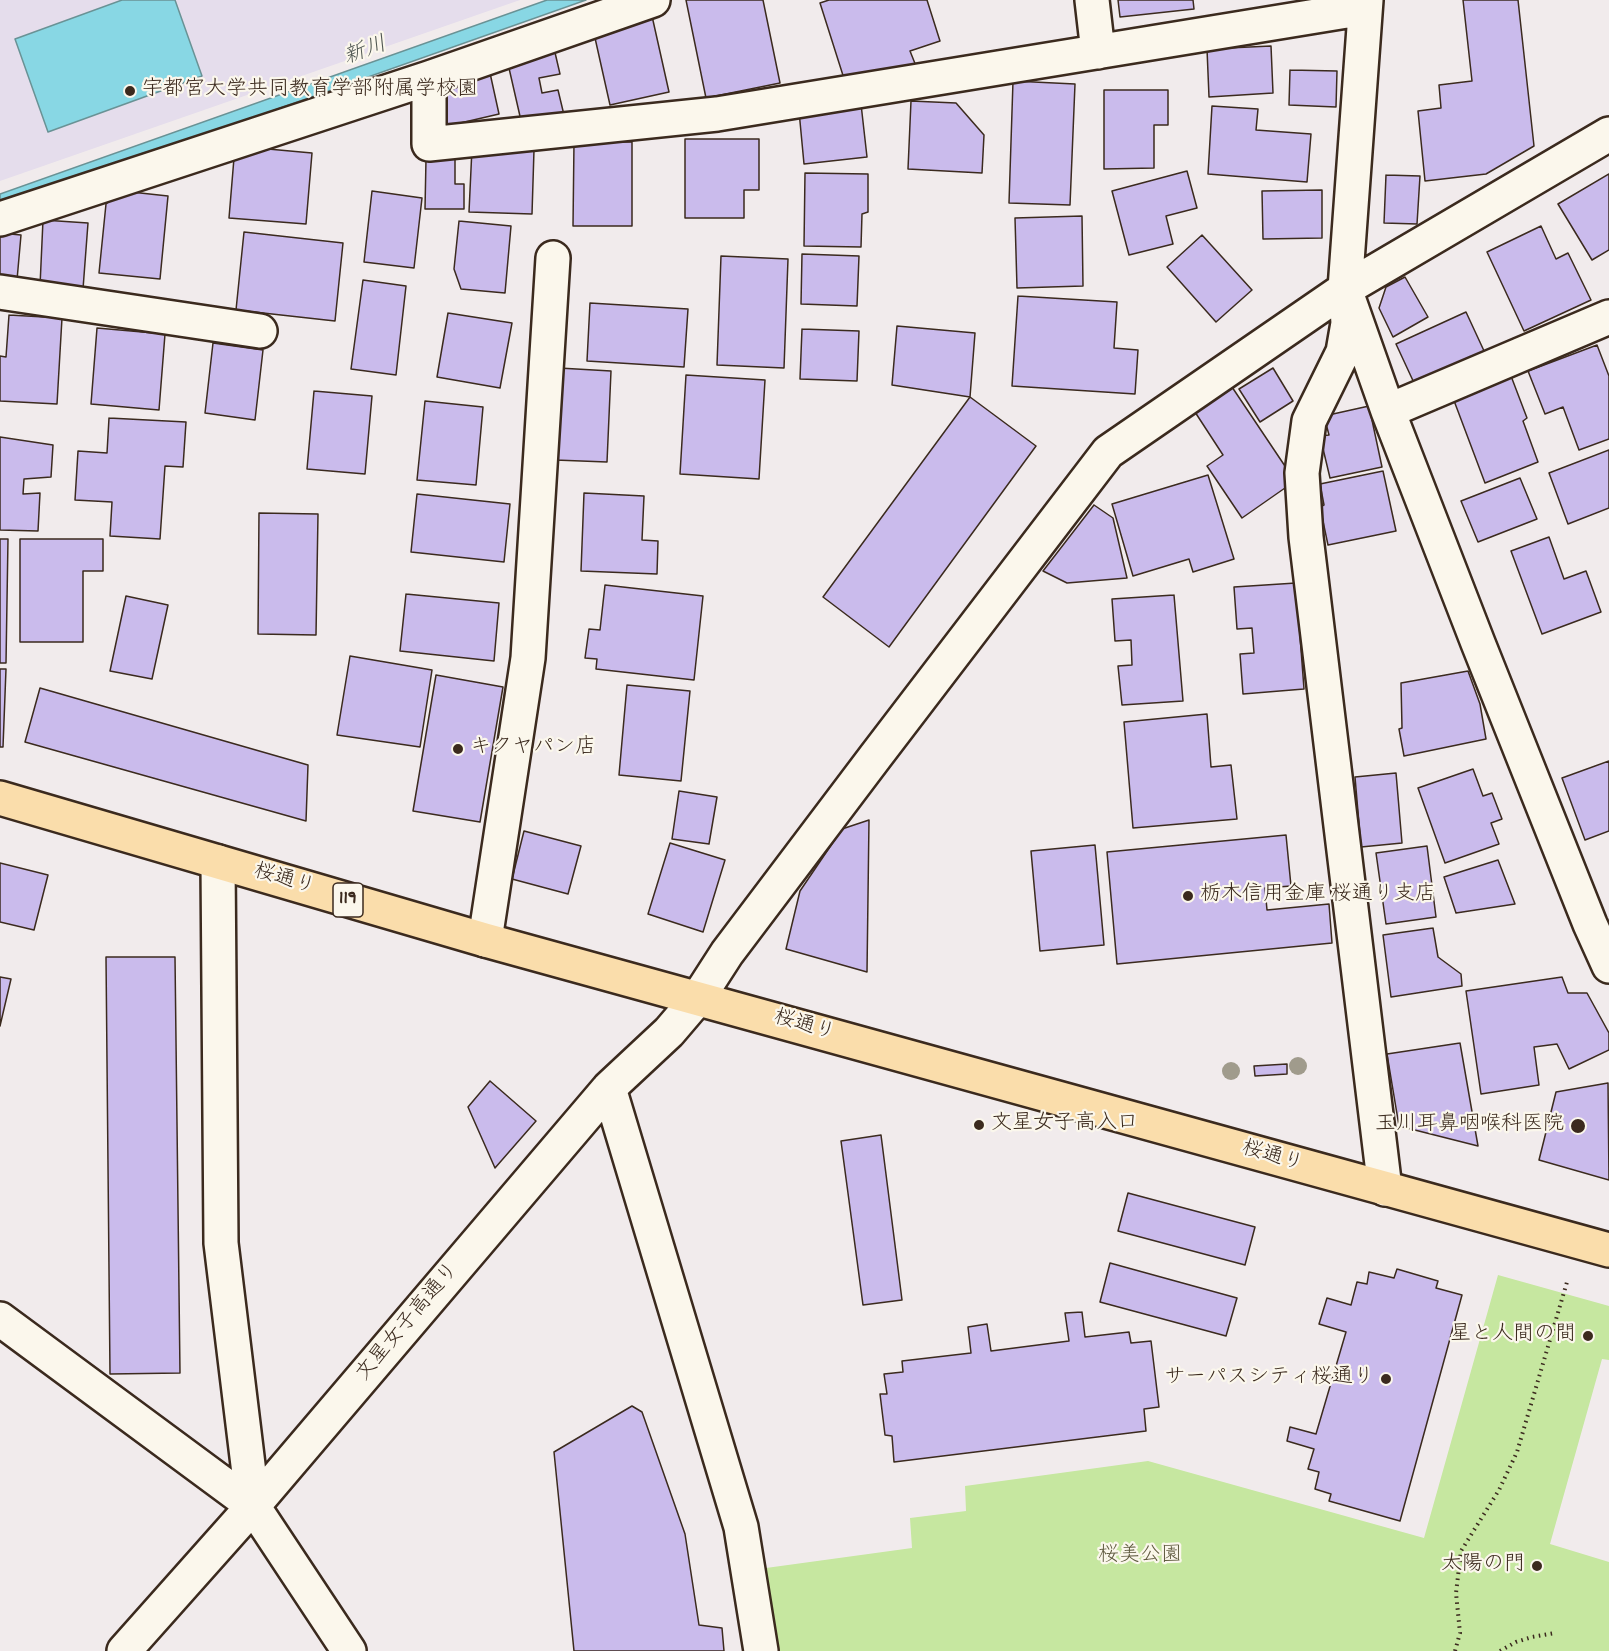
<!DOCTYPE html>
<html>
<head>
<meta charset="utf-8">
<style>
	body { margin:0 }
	canvas { display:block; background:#f1ebec }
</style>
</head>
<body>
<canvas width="1609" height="1651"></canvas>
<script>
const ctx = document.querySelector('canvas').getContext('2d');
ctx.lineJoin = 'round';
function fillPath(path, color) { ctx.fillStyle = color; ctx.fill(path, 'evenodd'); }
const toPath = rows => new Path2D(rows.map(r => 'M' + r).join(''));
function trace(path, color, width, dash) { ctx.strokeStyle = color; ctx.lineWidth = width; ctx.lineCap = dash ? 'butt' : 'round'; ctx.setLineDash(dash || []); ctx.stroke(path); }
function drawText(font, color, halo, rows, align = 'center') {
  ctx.font = font + ' Dekko,"Klee One",sans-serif'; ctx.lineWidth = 4.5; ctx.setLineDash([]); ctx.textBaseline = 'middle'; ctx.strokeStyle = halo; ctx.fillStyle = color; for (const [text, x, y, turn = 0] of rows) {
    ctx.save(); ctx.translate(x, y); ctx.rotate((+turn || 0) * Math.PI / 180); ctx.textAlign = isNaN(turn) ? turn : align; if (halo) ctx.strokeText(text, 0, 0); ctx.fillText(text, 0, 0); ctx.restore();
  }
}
fillPath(toPath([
	[0,0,520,0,0,181]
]), '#e5ddec');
fillPath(toPath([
	[1498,1275,1609,1306,1609,1360,1602,1359,1550,1544,1609,1562,1609,1651,778,1651,766,1568,912,1548,910,1518,966,1511,965,1486,1148,1461,1424,1538]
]), '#c6e7a0');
const water = toPath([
	[122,0,175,0,202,76,48,132,15,39,122,0],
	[547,0,586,0,0,207,0,194,547,0]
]);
fillPath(water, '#88d7e4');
trace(water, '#699295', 1.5);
const building = toPath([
	[686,0,763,0,780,83,706,98,686,0],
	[829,0,927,0,940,41,910,51,916,66,847,88,820,3,829,0],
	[1118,0,1193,0,1194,9,1120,17,1118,0],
	[1463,0,1518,0,1534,146,1486,174,1425,181,1418,111,1441,108,1439,85,1472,81,1463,0],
	[652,16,669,92,610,105,593,29,652,16],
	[553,44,560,74,539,78,542,93,558,90,564,115,522,125,506,55,553,44],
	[1271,46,1273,93,1209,97,1207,49,1271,46],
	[1290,70,1337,71,1336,107,1289,105,1290,70],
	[490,73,499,114,439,128,430,87,490,73],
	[1013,81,1075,84,1070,205,1009,203,1013,81],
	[1104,90,1168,90,1168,125,1154,125,1154,168,1104,169,1104,90],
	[911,101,956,103,984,135,982,173,908,169,911,101],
	[861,104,867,157,804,164,799,111,861,104],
	[1212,106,1258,109,1256,130,1311,134,1307,182,1208,174,1212,106],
	[685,139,759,139,759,190,744,190,744,218,685,218,685,139],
	[574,142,632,142,632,226,573,226,574,142],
	[235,146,312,153,306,224,229,218,235,146],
	[472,148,534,150,532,214,469,212,472,148],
	[426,159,455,159,455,184,464,184,464,209,425,209,426,159],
	[1187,171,1197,208,1166,216,1173,244,1129,255,1112,191,1187,171],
	[805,173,868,174,868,212,862,214,861,247,804,246,805,173],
	[1609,174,1609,250,1592,260,1558,204,1609,174],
	[1386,175,1420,176,1417,224,1384,223,1386,175],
	[1322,190,1322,238,1263,239,1262,191,1322,190],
	[122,191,168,196,160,279,99,273,106,204,122,191],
	[372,191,422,198,414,268,364,262,372,191],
	[1082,216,1083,286,1017,288,1015,218,1082,216],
	[43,220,88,223,83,289,40,286,43,220],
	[459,221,511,226,505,293,461,289,454,269,459,221],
	[1541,226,1556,259,1568,253,1591,300,1524,331,1487,252,1541,226],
	[244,232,343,243,335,321,236,310,244,232],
	[0,233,21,235,17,280,0,278,0,233],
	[1202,235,1252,290,1216,322,1167,267,1202,235],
	[802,254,859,256,857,306,801,304,802,254],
	[721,256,788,259,784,368,717,365,721,256],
	[1405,277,1428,317,1393,337,1379,308,1386,287,1405,277],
	[363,280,406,286,396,375,351,369,363,280],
	[1018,296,1117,302,1114,348,1138,350,1135,394,1012,386,1018,296],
	[590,303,688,309,684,367,587,361,590,303],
	[1466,312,1485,353,1415,385,1396,344,1466,312],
	[448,313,512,323,500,388,437,377,448,313],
	[9,315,62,318,57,404,0,401,0,356,6,357,9,315],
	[897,326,975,333,970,397,892,385,897,326],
	[97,328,165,334,159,410,91,404,97,328],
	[802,329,859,331,857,381,800,379,802,329],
	[213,343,263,350,255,420,205,413,213,343],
	[1597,345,1609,376,1609,439,1579,450,1563,407,1545,414,1528,371,1597,345],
	[559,368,611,371,607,462,555,460,559,368],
	[1273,368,1293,401,1260,422,1239,389,1273,368],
	[686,375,765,380,759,479,680,474,686,375],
	[1511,376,1527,418,1523,421,1538,462,1485,483,1453,398,1511,376],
	[1232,387,1295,481,1242,518,1207,466,1223,455,1195,412,1232,387],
	[314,391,372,396,365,474,307,469,314,391],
	[970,397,1036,446,889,647,823,597,970,397],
	[425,401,483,407,476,485,417,480,425,401],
	[1369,406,1382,467,1330,478,1320,436,1329,435,1324,416,1369,406],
	[109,418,186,422,183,467,165,466,160,539,110,536,112,502,75,500,78,451,107,453,109,418],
	[0,437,53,445,51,477,24,479,23,494,40,493,38,531,0,530,0,437],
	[1609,450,1609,508,1568,524,1549,473,1609,450],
	[1383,471,1396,531,1328,545,1320,507,1324,505,1320,484,1383,471],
	[1208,475,1234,559,1193,572,1189,559,1133,576,1112,504,1208,475],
	[1520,478,1537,519,1478,542,1461,501,1520,478],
	[584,493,644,496,642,540,658,541,657,574,581,571,584,493],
	[417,494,510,504,504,562,411,552,417,494],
	[1094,505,1113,518,1127,578,1067,583,1043,571,1094,505],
	[259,513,318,514,316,635,258,634,259,513],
	[1549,537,1564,579,1586,571,1601,612,1542,634,1511,551,1549,537],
	[0,539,8,539,6,663,0,663,0,539],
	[20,539,103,539,103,571,83,571,83,642,20,642,20,539],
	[1296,583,1304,689,1243,694,1240,654,1254,653,1252,628,1237,629,1234,587,1296,583],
	[605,585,703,596,694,680,596,669,597,659,585,658,589,629,600,630,605,585],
	[406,594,499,603,494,661,400,651,406,594],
	[1174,595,1183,701,1122,705,1118,666,1132,665,1131,640,1115,641,1112,599,1174,595],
	[126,596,168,605,152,679,110,671,126,596],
	[350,656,432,670,420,747,337,735,350,656],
	[0,669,6,669,3,747,0,747,0,669],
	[1468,671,1480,704,1486,739,1404,756,1399,729,1402,728,1401,683,1468,671],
	[436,675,503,687,480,822,413,811,436,675],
	[627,685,690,691,681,781,619,775,627,685],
	[40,688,308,765,306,821,25,742,40,688],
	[1207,714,1211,767,1231,765,1237,819,1133,828,1124,722,1207,714],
	[1609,761,1609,831,1585,840,1562,778,1609,761],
	[1473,769,1483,796,1492,793,1502,819,1491,823,1499,844,1445,863,1418,788,1473,769],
	[1396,773,1402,843,1361,847,1355,777,1396,773],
	[679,791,717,797,709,844,672,839,679,791],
	[869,820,867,972,786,949,800,891,842,829,869,820],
	[524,831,581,846,568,894,512,879,524,831],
	[1286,835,1291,886,1265,888,1267,910,1329,904,1332,943,1117,964,1107,852,1286,835],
	[670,843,725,860,703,932,648,914,670,843],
	[1095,845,1104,945,1040,951,1031,851,1095,845],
	[1427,846,1436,917,1386,924,1376,853,1427,846],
	[1498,860,1515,904,1456,913,1444,877,1498,860],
	[0,863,48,875,34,930,0,922,0,863],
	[1433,928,1438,957,1461,974,1462,986,1391,997,1383,935,1433,928],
	[106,957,175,957,180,1373,110,1374,106,957],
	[0,977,11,979,0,1026,0,977],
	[1562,977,1568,993,1587,993,1609,1033,1609,1050,1569,1069,1557,1044,1534,1047,1539,1085,1481,1094,1466,991,1562,977],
	[1460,1043,1478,1146,1399,1126,1387,1054,1460,1043],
	[1287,1064,1287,1074,1255,1076,1254,1066,1287,1064],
	[490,1081,536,1121,495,1168,468,1107,490,1081],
	[1608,1083,1609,1180,1539,1160,1556,1092,1608,1083],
	[881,1135,902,1300,863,1305,841,1141,881,1135],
	[1128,1193,1255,1227,1245,1265,1118,1231,1128,1193],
	[1110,1263,1237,1298,1226,1336,1100,1302,1110,1263],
	[1397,1269,1438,1281,1436,1288,1462,1295,1400,1521,1329,1501,1331,1494,1315,1489,1319,1472,1308,1469,1314,1449,1287,1441,1290,1427,1316,1434,1346,1332,1319,1324,1327,1298,1351,1305,1357,1282,1367,1284,1369,1272,1394,1278,1397,1269],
	[1082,1312,1085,1337,1129,1332,1131,1343,1151,1341,1159,1407,1144,1409,1146,1431,894,1462,892,1436,885,1435,880,1394,887,1394,884,1374,903,1372,902,1361,971,1353,968,1327,987,1324,991,1351,1069,1341,1065,1313,1082,1312],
	[632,1406,642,1412,685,1534,699,1625,722,1628,724,1651,574,1651,554,1452,632,1406]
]);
fillPath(building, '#cabbec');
trace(building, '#3b2a1e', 1.5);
const minor = toPath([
	[1092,0,1098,52],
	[1366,0,1345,289,1388,411,1478,643,1590,924,1609,966],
	[429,78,429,144,717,114,1365,8],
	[0,219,429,78,653,0],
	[0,292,260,331],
	[1347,309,1348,323,1343,352,1309,421,1302,473,1306,537,1385,1189],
	[1388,411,1609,317],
	[218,862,221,1243,253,1506],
	[485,940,528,658,553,258],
	[609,1088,741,1527,761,1651],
	[0,1319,253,1506,349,1651],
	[124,1651,253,1506,609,1088,669,1032,698,998,727,953,875,757,1108,452,1345,289,1609,134]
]);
const highway = toPath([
	[0,798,485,940,1609,1250]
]);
trace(minor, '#3b2a1e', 38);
trace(highway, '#3b2a1e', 38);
trace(toPath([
	[1455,1651,1460,1633,1456,1593,1461,1551,1499,1490,1517,1452,1567,1282],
	[1500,1651,1516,1642,1532,1637,1555,1633]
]), '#3b2a1e', 4, [1.5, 4.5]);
trace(minor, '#fbf7ec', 33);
trace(highway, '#faddab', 33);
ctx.fillStyle = '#a09b8c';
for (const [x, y] of [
	[1298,1066],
	[1231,1071]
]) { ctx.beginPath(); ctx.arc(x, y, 9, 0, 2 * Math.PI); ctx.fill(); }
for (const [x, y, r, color] of [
	[130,91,6,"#3b2a1e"],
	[458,749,6,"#3b2a1e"],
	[1188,896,6,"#3b2a1e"],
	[979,1125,6,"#3b2a1e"],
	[1578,1126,8,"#3b2a1e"],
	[1588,1336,6,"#3b2a1e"],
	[1386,1379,6,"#3b2a1e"],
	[1537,1566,6,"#3b2a1e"]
]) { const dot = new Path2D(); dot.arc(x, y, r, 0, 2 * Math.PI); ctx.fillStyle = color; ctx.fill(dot); trace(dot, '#fbf7ec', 2); }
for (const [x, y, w] of [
	[348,900,30]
]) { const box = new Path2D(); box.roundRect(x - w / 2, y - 17, w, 34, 4.5); ctx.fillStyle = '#fbf7ec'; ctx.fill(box); trace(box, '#3b2a1e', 1.5); }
drawText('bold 20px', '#3b2a1e', null, [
	["119",348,900]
]);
drawText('21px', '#3b2a1e', '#fbf7ec', [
	["宇都宮大学共同教育学部附属学校園",142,91],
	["キクヤパン店",470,749],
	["栃木信用金庫 桜通り支店",1200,896],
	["文星女子高入口",991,1125],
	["玉川耳鼻咽喉科医院",1564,1126,"right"],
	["星と人間の間",1576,1336,"right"],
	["サーパスシティ桜通り",1374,1379,"right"],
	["太陽の門",1525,1566,"right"]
], 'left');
drawText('21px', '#3b2a1e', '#fbf7ec', [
	["桜通り",284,881,16],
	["桜通り",804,1027,16],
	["桜通り",1272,1158,16],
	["文星女子高通り",409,1323,-50]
]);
drawText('21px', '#5e593e', '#fbf7ec', [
	["桜美公園",1140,1557]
]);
drawText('italic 22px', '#4e5550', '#fbf7ec', [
	["新川",366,53,-20]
]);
</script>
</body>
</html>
